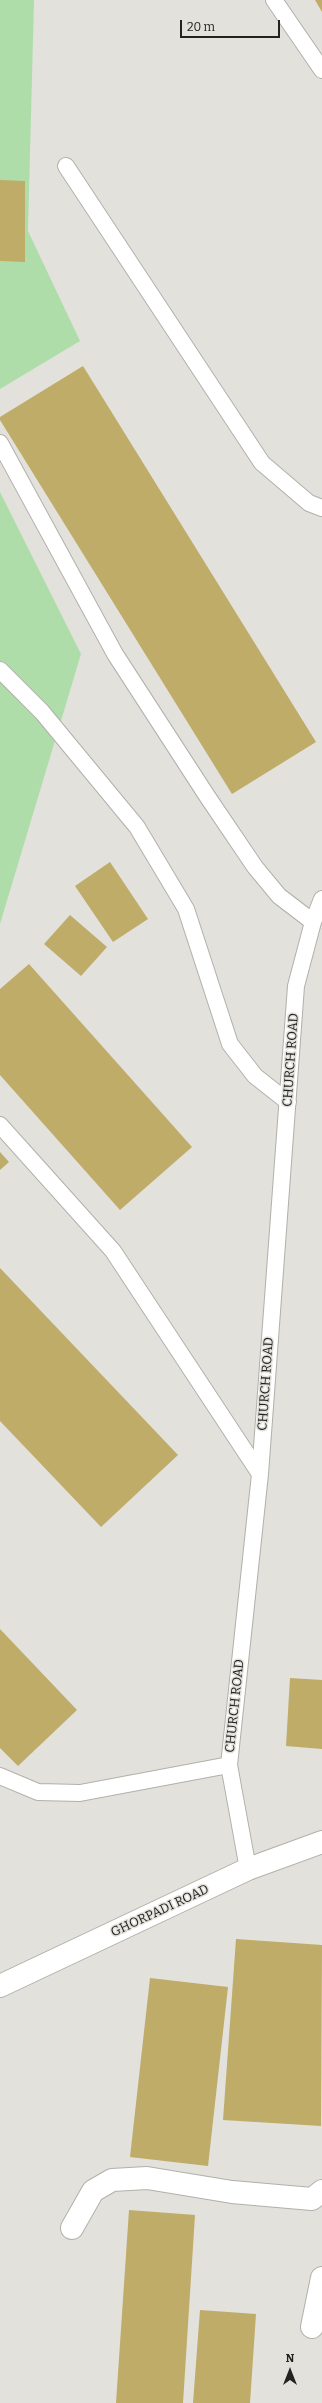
<!DOCTYPE html>
<html>
<head>
<meta charset="utf-8">
<style>
	body { margin:0 }
	#map { position:relative; width:322px; height:2403px; overflow:hidden; background:#e2e1db; font-family:Bitter,serif }
	canvas { display:block }
	.north { position:absolute; left:270px; top:2351px; width:40px; height:40px; -webkit-text-stroke:3px #e2e1db; paint-order:stroke; rotate:0deg; font-size:11px; font-weight:700; line-height:16px; text-align:center; color:#222220 }
	.north::after { content:''; display:block; margin:auto; width:14px; height:18px; background:#222220; clip-path:polygon(50% 0,100% 100%,50% 72%,0 100%) }
	.scale { position:absolute; left:180px; top:20px; width:100px; height:18px; box-sizing:border-box; border:2px solid #222220; border-top:0; padding-left:5px; font-size:12px; line-height:14px; white-space:nowrap; color:#222220; -webkit-text-stroke:3px #e2e1db; paint-order:stroke }
</style>
</head>
<body>
<div id="map">
<canvas width="322" height="2403"></canvas>
<div class="north">N</div>
<div class="scale">20 m</div>
</div>
<script>
const ctx = document.querySelector('canvas').getContext('2d');
ctx.lineJoin = 'round';
function fillPath(path, color) { ctx.fillStyle = color; ctx.fill(path, 'evenodd'); }
const toPath = rows => new Path2D(rows.map(r => 'M' + r).join(''));
function trace(path, color, width, dash) { ctx.strokeStyle = color; ctx.lineWidth = width; ctx.lineCap = dash ? 'butt' : 'round'; ctx.setLineDash(dash || []); ctx.stroke(path); }
function drawText(font, color, halo, rows, align = 'center') {
  ctx.font = font + ' Bitter,serif'; ctx.lineWidth = 3; ctx.setLineDash([]); ctx.textBaseline = 'middle'; ctx.strokeStyle = halo; ctx.fillStyle = color; for (const [text, x, y, turn = 0] of rows) {
    ctx.save(); ctx.translate(x, y); ctx.rotate((+turn || 0) * Math.PI / 180); ctx.textAlign = isNaN(turn) ? turn : align; if (halo) ctx.strokeText(text, 0, 0); ctx.fillText(text, 0, 0); ctx.restore();
  }
}
fillPath(toPath([
	[0,0,34,0,28,231,80,341,0,389],
	[0,492,81,654,0,924]
]), '#afddaa');
fillPath(toPath([
	[315,0,322,0,322,12],
	[0,180,25,181,25,262,0,261],
	[83,366,316,742,232,794,0,420,0,417],
	[110,862,148,919,113,942,75,886],
	[70,915,107,947,81,976,44,944],
	[29,964,192,1147,120,1210,0,1075,0,989],
	[0,1152,9,1162,0,1170],
	[0,1268,178,1455,101,1527,0,1421],
	[0,1629,77,1710,18,1766,0,1748],
	[290,1678,322,1680,322,1749,286,1746],
	[236,1939,322,1945,321,2126,223,2120],
	[150,1978,228,1987,208,2166,130,2157],
	[129,2210,195,2215,183,2403,116,2403],
	[200,2310,256,2314,250,2403,193,2403]
]), '#bfac69');
const lane = toPath([
	[274,0,322,70],
	[66,166,262,463,309,503,322,508],
	[0,443,115,654,207,796,255,867,279,896,313,922],
	[0,670,42,712,137,827,186,909,230,1044,255,1076,288,1102],
	[0,1125,113,1251,260,1474],
	[0,1776,38,1792,80,1793,229,1765],
	[248,1869,229,1765,260,1474,296,986,313,922,322,899]
]);
const street = toPath([
	[72,2228,93,2191,112,2180,147,2178,232,2192,312,2199,322,2191],
	[312,2327,322,2278]
]);
const secondary = toPath([
	[0,1986,248,1869,322,1842]
]);
trace(lane, '#b2b0ab', 18);
trace(street, '#b2b0ab', 24);
trace(secondary, '#b2b0ab', 24);
trace(lane, '#fff', 16);
trace(street, '#fff', 22);
trace(secondary, '#fff', 22);
drawText('13px', '#222220', '#e2e1db', [
	["CHURCH ROAD",291,1060,-86],
	["CHURCH ROAD",266,1384,-86],
	["CHURCH ROAD",235,1706,-84],
	["GHORPADI ROAD",160,1911,-25]
]);
</script>
</body>
</html>
